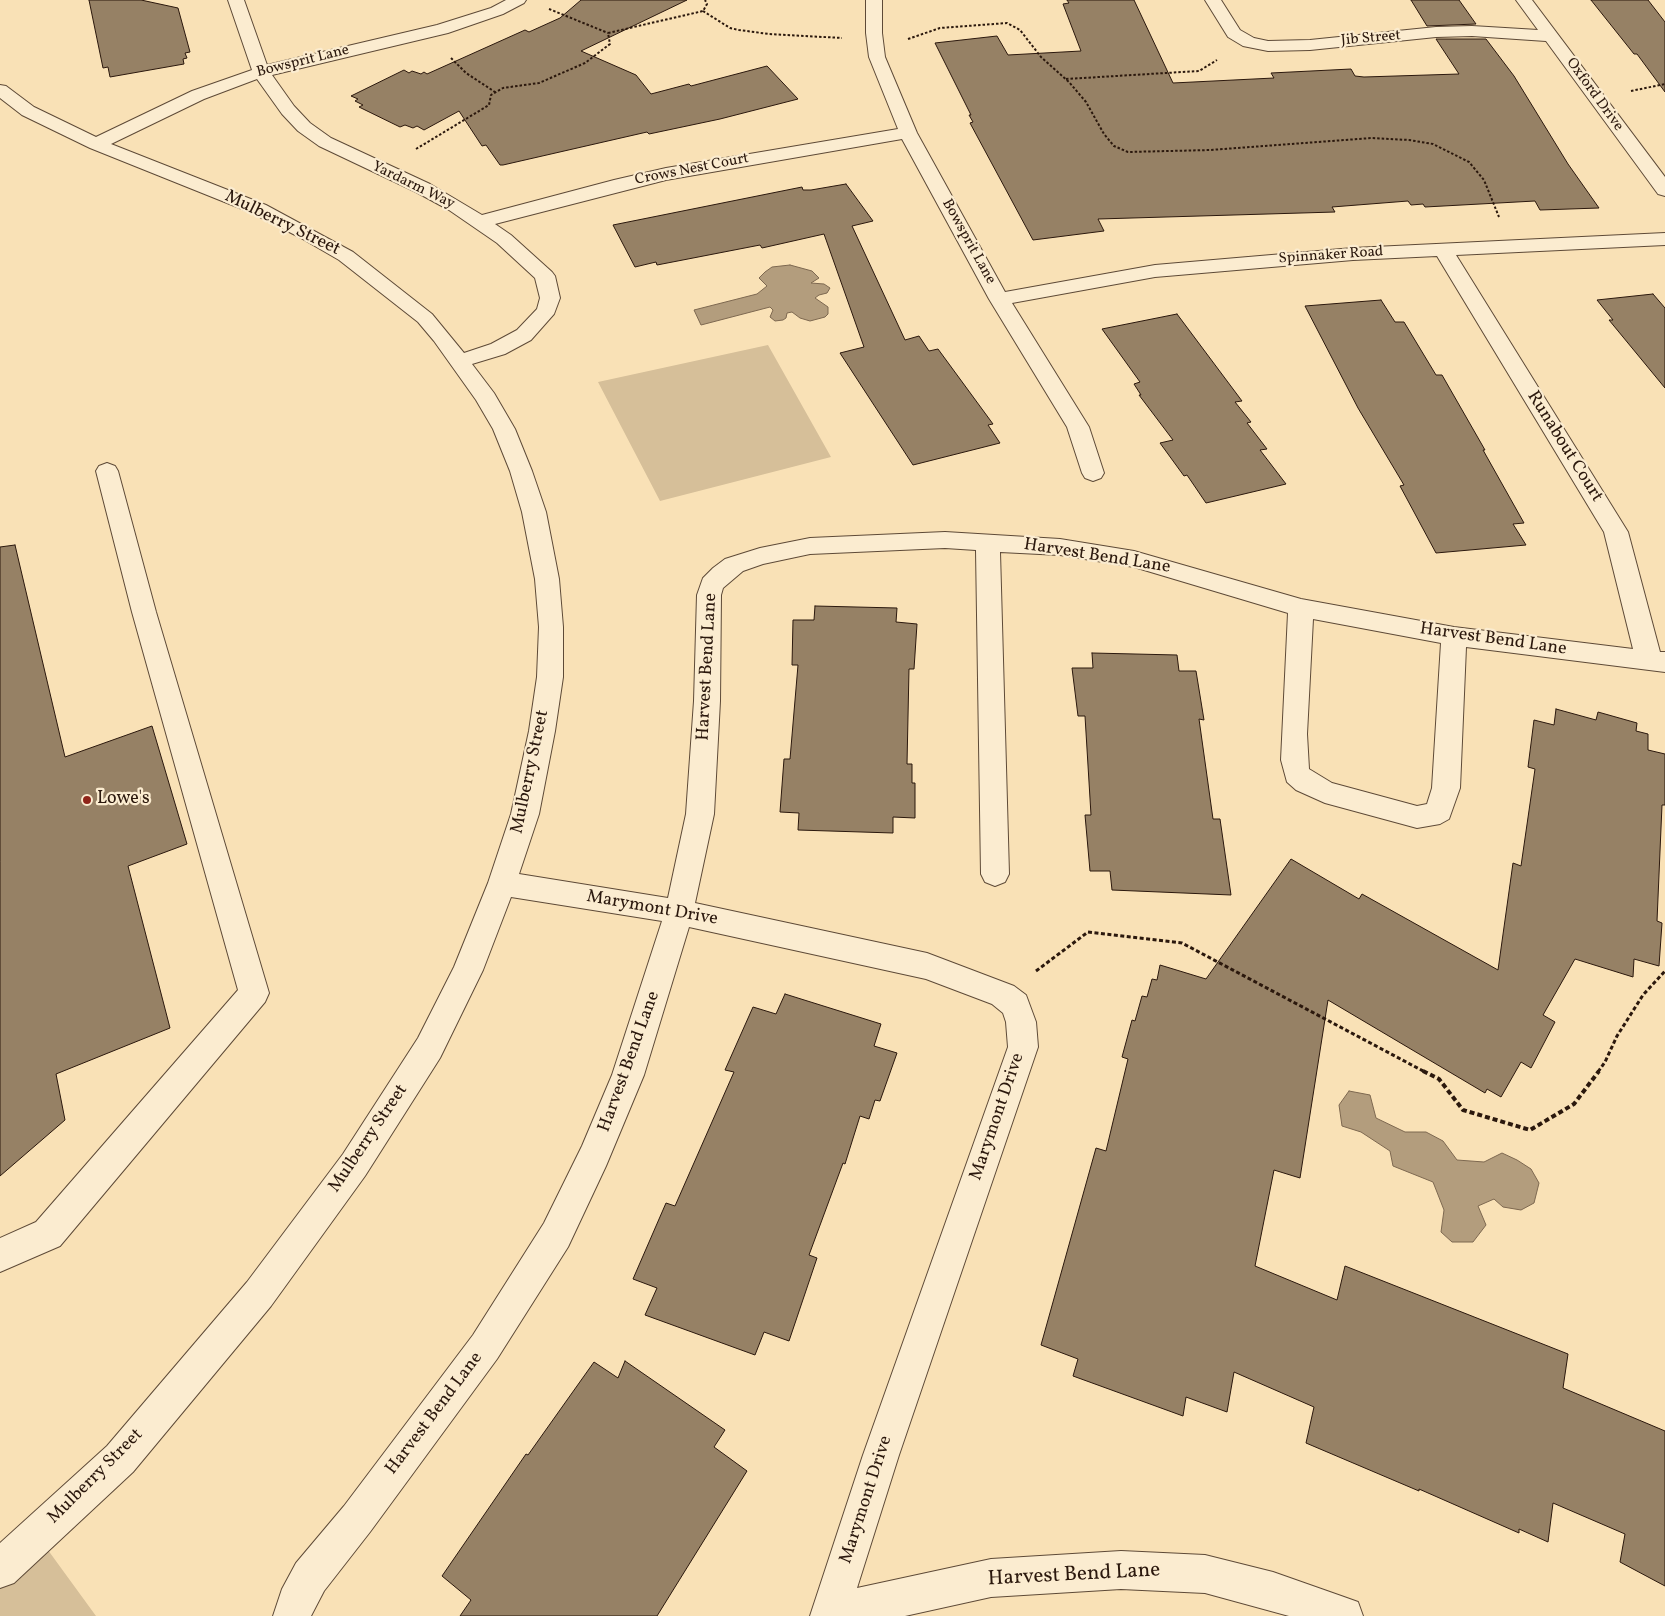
<!DOCTYPE html>
<html>
<head>
<meta charset="utf-8">
<style>
	body { margin:0 }
	canvas { display:block; background:#f9e1b6 }
</style>
</head>
<body>
<canvas width="1665" height="1616"></canvas>
<script>
const ctx = document.querySelector('canvas').getContext('2d');
ctx.lineJoin = 'round';
function fillPath(path, color) { ctx.fillStyle = color; ctx.fill(path, 'evenodd'); }
const toPath = rows => new Path2D(rows.map(r => 'M' + r).join(''));
function trace(path, color, width, dash) { ctx.strokeStyle = color; ctx.lineWidth = width; ctx.lineCap = dash ? 'butt' : 'round'; ctx.setLineDash(dash || []); ctx.stroke(path); }
function drawText(font, color, halo, rows, align = 'center') {
  ctx.font = font + ' Vollkorn,serif'; ctx.lineWidth = 4.5; ctx.setLineDash([]); ctx.textBaseline = 'middle'; ctx.strokeStyle = halo; ctx.fillStyle = color; for (const [text, x, y, turn = 0] of rows) {
    ctx.save(); ctx.translate(x, y); ctx.rotate((+turn || 0) * Math.PI / 180); ctx.textAlign = isNaN(turn) ? turn : align; if (halo) ctx.strokeText(text, 0, 0); ctx.fillText(text, 0, 0); ctx.restore();
  }
}
fillPath(toPath([
	[768,345,831,457,660,501,598,382],
	[37,1535,96,1616,0,1616,0,1566]
]), '#d6bf99');
const water = toPath([
	[790,265,812,271,819,278,811,283,824,284,830,288,827,293,819,295,815,298,828,307,828,314,825,317,810,321,800,318,792,312,787,313,786,318,783,320,775,321,770,317,773,310,770,307,701,325,694,310,757,294,767,286,759,278,765,272,772,267,790,265],
	[1349,1091,1370,1095,1376,1118,1405,1132,1426,1132,1443,1141,1457,1160,1484,1162,1502,1153,1517,1160,1531,1169,1539,1183,1534,1203,1521,1210,1503,1207,1494,1199,1478,1206,1486,1225,1473,1242,1452,1242,1441,1232,1444,1210,1433,1182,1393,1166,1390,1151,1361,1132,1342,1126,1339,1105,1349,1091]
]);
fillPath(water, '#b39d7d');
trace(water, '#7d6850', 1);
const building = toPath([
	[89,0,141,0,178,8,190,52,185,53,187,58,183,59,184,64,110,77,108,67,103,68,89,0],
	[581,0,687,0,581,51,636,75,651,94,689,84,691,86,767,66,798,99,720,119,649,134,647,132,503,165,500,165,486,145,482,146,459,111,424,130,417,126,413,128,405,125,400,127,359,107,363,105,355,101,358,99,351,96,404,70,409,73,412,71,421,74,424,72,427,74,525,30,529,32,560,18,581,0],
	[1067,0,1134,0,1173,83,1274,78,1271,73,1351,69,1355,76,1364,77,1459,74,1436,39,1486,39,1514,76,1568,164,1599,208,1540,210,1535,201,1425,207,1423,204,1411,205,1408,201,1332,207,1335,212,1098,219,1104,231,1033,240,970,123,973,122,969,115,971,115,935,43,997,36,1008,55,1081,51,1063,4,1069,3,1067,0],
	[1411,0,1459,0,1476,24,1427,26,1411,0],
	[1591,0,1648,0,1665,22,1665,92,1637,54,1634,54,1591,0],
	[846,184,873,221,852,226,905,340,919,336,929,351,938,349,993,424,988,425,1000,443,913,465,840,353,864,347,824,234,762,248,760,245,657,265,656,262,635,267,613,225,802,187,803,190,811,190,846,184],
	[1653,294,1665,308,1665,388,1609,320,1613,320,1597,300,1653,294],
	[1381,300,1395,322,1404,322,1436,375,1442,375,1485,450,1483,450,1524,523,1513,524,1526,545,1436,553,1400,486,1404,485,1358,408,1305,306,1381,300],
	[1177,314,1242,401,1235,402,1251,422,1247,423,1267,449,1260,450,1286,484,1206,503,1187,475,1184,476,1160,443,1173,440,1139,395,1141,395,1134,384,1140,382,1102,329,1177,314],
	[15,545,65,757,152,726,187,844,128,866,170,1028,56,1074,65,1120,0,1176,0,547,15,545],
	[815,606,897,608,896,622,917,624,914,669,909,669,907,764,912,764,912,783,915,783,915,818,893,817,893,833,798,830,799,813,780,812,784,759,790,759,798,665,792,665,793,620,814,620,815,606],
	[1092,653,1177,655,1179,671,1196,671,1204,720,1199,719,1213,819,1220,819,1231,895,1112,890,1110,871,1090,871,1085,815,1091,815,1085,716,1078,716,1072,668,1093,668,1092,653],
	[1556,709,1596,720,1598,712,1637,723,1636,731,1648,734,1648,750,1665,754,1665,805,1662,805,1657,921,1662,923,1659,966,1634,959,1633,977,1575,959,1543,1015,1555,1022,1531,1068,1521,1062,1501,1097,1487,1089,1485,1093,1328,1000,1300,1178,1274,1170,1255,1266,1337,1300,1345,1266,1568,1354,1563,1388,1665,1431,1665,1586,1620,1562,1625,1534,1553,1503,1548,1542,1519,1529,1519,1533,1419,1489,1419,1491,1306,1443,1314,1407,1234,1372,1227,1412,1186,1397,1183,1416,1073,1376,1078,1359,1041,1345,1096,1148,1106,1151,1128,1059,1122,1057,1132,1020,1135,1021,1142,996,1147,997,1152,979,1157,980,1160,965,1206,979,1291,859,1359,899,1362,894,1498,970,1513,863,1521,866,1535,769,1528,767,1534,720,1554,725,1556,709],
	[785,994,881,1024,874,1046,897,1053,880,1101,875,1100,869,1119,860,1116,845,1164,843,1163,809,1255,817,1258,789,1341,764,1332,755,1355,645,1315,657,1288,633,1279,666,1203,675,1206,734,1072,725,1070,753,1007,776,1014,785,994],
	[625,1361,725,1430,714,1447,747,1471,657,1616,460,1616,471,1600,442,1576,526,1454,528,1455,594,1362,618,1378,625,1361]
]);
fillPath(building, '#968165');
trace(building, '#2b180d', 1);
const minor = toPath([
	[228,0,244,0,267,65,437,25,491,8,506,0,526,0,524,3,503,14,448,33,272,75,294,106,310,123,331,138,430,184,482,215,614,180,666,168,898,129,869,57,866,33,866,0,882,0,882,33,885,57,917,133,1005,292,1155,265,1353,248,1665,233,1665,245,1456,255,1628,532,1660,652,1665,652,1665,672,1466,647,1460,788,1449,819,1440,824,1417,828,1325,803,1296,790,1287,782,1281,760,1288,613,1134,567,1060,555,1000,552,1009,874,1005,882,995,886,985,882,981,874,976,550,945,548,810,554,763,564,743,571,723,588,721,595,720,701,714,814,695,903,927,953,1014,986,1026,995,1036,1022,1038,1047,899,1455,857,1588,991,1559,1121,1551,1205,1555,1273,1572,1344,1597,1358,1602,1363,1616,1289,1616,1205,1593,1121,1589,991,1597,905,1616,810,1616,863,1455,1008,1047,1006,1022,1003,1013,992,1004,926,979,689,927,644,1075,606,1166,568,1247,497,1359,370,1532,324,1591,311,1616,273,1616,282,1589,296,1563,344,1506,473,1335,544,1223,582,1146,612,1075,662,921,511,897,483,970,440,1058,365,1176,271,1306,133,1472,14,1583,0,1588,0,1543,107,1446,247,1282,343,1154,418,1038,454,967,488,883,511,814,529,731,537,677,539,627,535,579,522,512,510,471,493,429,476,400,434,341,418,322,339,260,301,238,252,213,90,148,22,115,0,98,0,85,6,86,34,107,96,137,192,91,252,70,228,0],
	[257,79,282,114,298,131,319,146,416,192,449,210,497,243,535,278,540,298,537,309,517,330,491,344,464,353,432,314,353,252,266,205,111,144,204,99,257,79],
	[902,139,989,299,1067,427,1082,473,1085,478,1093,481,1101,478,1104,473,1089,427,1012,303,1155,277,1353,260,1437,256,1604,532,1633,649,1454,627,1301,599,1134,551,1060,539,945,532,810,538,760,548,725,559,713,568,703,578,697,595,694,701,686,814,668,898,519,874,539,814,555,731,563,677,563,627,559,579,546,512,532,471,515,429,494,393,472,364,505,354,531,340,554,314,560,298,555,276,552,272,511,235,495,224,666,180,902,139],
	[1313,619,1441,643,1432,788,1427,804,1417,806,1332,783,1309,769,1307,734,1313,619],
	[1205,0,1221,0,1240,30,1254,38,1268,41,1310,40,1436,27,1472,26,1538,30,1516,0,1532,0,1665,177,1665,196,1658,194,1546,41,1472,36,1436,37,1310,50,1268,51,1243,46,1228,37,1205,0],
	[107,463,115,466,118,471,156,612,269,993,265,1002,60,1246,0,1272,0,1238,36,1222,238,990,132,612,96,471,99,466,107,463]
]);
trace(minor, '#5e4a37', 2);
trace(toPath([
	[549,9,608,33],
	[703,11,730,28,739,30,769,34,842,38],
	[908,39,940,28,1007,23,1020,30,1041,57,1069,82,1086,102,1104,134,1114,146,1128,152,1210,150,1372,138,1409,140,1433,144,1469,162,1484,180,1499,217],
	[451,58,466,73,495,92],
	[1066,79,1199,71,1217,60],
	[1631,91,1665,84],
	[416,149,489,105,491,95,503,88,539,83,585,63,610,44,608,33,703,11,707,4,705,0]
]), '#2b180d', 2, [2.5, 2]);
trace(toPath([
	[1036,971,1088,932,1182,943,1425,1072],
	[1598,1072,1605,1062,1617,1036,1643,995,1665,971]
]), '#2b180d', 3, [4, 2.5]);
trace(toPath([
	[1423,1071,1439,1079,1463,1110,1530,1130,1574,1104,1599,1071]
]), '#2b180d', 4, [5, 3]);
fillPath(minor, '#fbecd0');
for (const [x, y, r, color] of [
	[87,800,5,"#8f2418"]
]) { const dot = new Path2D(); dot.arc(x, y, r, 0, 2 * Math.PI); ctx.fillStyle = color; ctx.fill(dot); trace(dot, '#fbecd0', 2); }
drawText('15px', '#2b180d', '#fbecd0', [
	["Jib Street",1371,39,-5],
	["Bowsprit Lane",303,62,-14],
	["Oxford Drive",1594,95,54],
	["Crows Nest Court",692,170,-11],
	["Yardarm Way",413,186,26],
	["Bowsprit Lane",968,242,61],
	["Spinnaker Road",1331,256,-4]
]);
drawText('18px', '#2b180d', '#fbecd0', [
	["Mulberry Street",282,224,26],
	["Runabout Court",1564,447,58],
	["Harvest Bend Lane",1097,557,9],
	["Harvest Bend Lane",1493,640,8],
	["Harvest Bend Lane",708,667,-87],
	["Mulberry Street",531,772,-78],
	["Marymont Drive",652,909,10],
	["Harvest Bend Lane",630,1062,-70],
	["Marymont Drive",998,1117,-71],
	["Mulberry Street",369,1139,-56],
	["Harvest Bend Lane",435,1414,-53],
	["Mulberry Street",96,1477,-45],
	["Marymont Drive",867,1500,-72]
]);
drawText('18px', '#2b180d', '#fbecd0', [
	["Lowe's",97,800]
], 'left');
drawText('21px', '#2b180d', '#fbecd0', [
	["Harvest Bend Lane",1074,1576,-3]
]);
</script>
</body>
</html>
